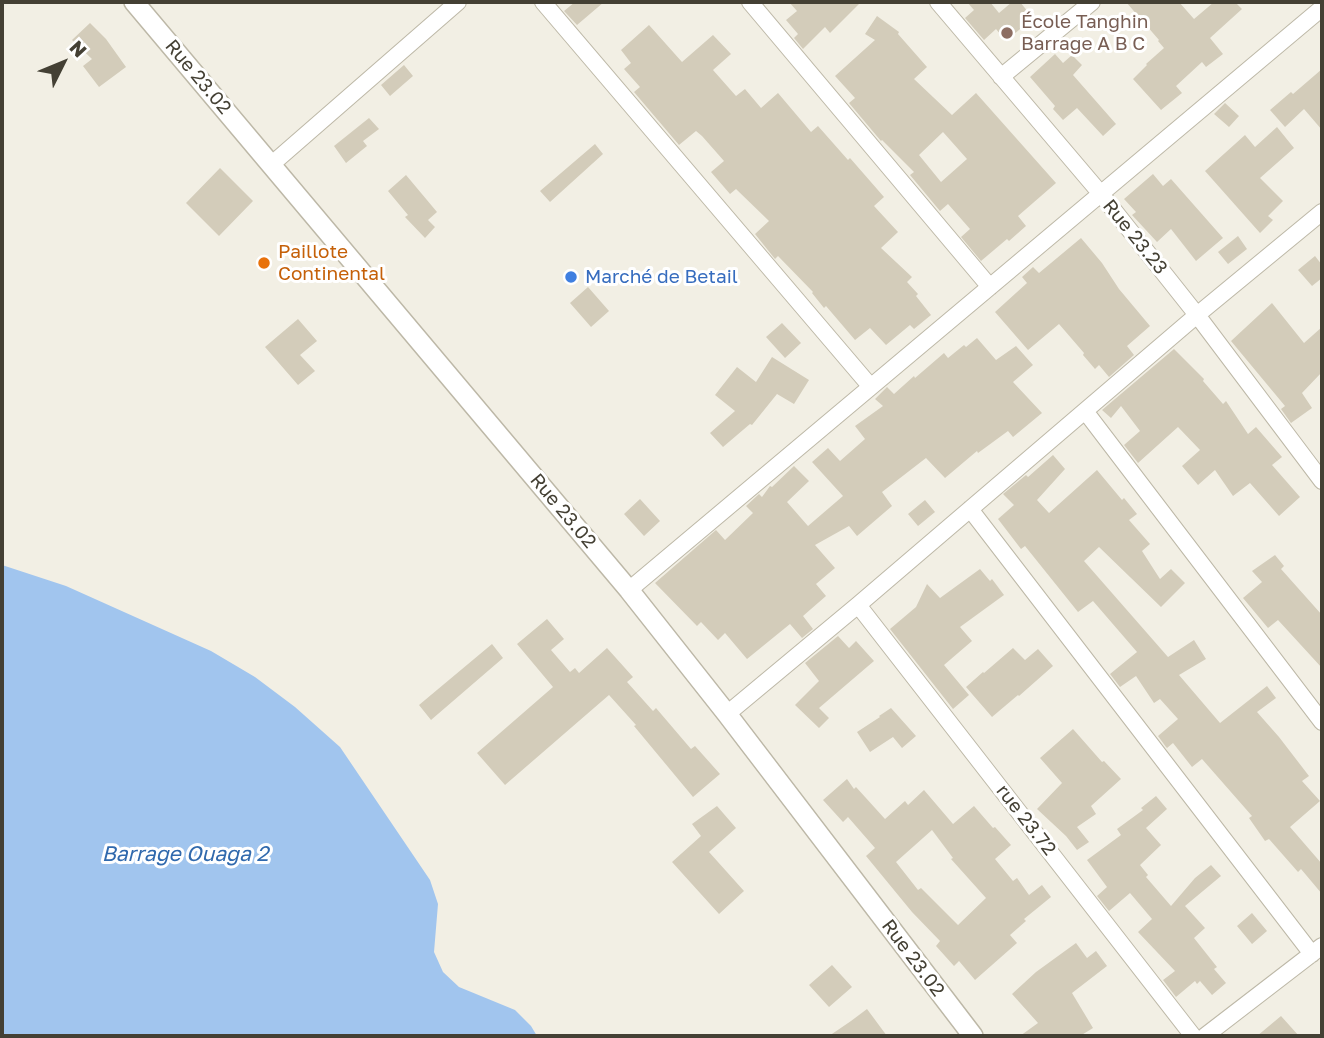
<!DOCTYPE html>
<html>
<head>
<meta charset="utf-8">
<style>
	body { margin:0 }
	#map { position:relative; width:1324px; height:1038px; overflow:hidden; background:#f2efe4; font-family:"Golos Text",sans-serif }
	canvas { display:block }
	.frame { position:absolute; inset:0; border:4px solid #444034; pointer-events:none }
	.north { position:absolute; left:28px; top:28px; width:70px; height:70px; -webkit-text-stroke:5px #fff; paint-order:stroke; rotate:47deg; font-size:19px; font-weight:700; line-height:28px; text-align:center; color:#444034 }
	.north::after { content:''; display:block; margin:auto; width:24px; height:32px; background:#444034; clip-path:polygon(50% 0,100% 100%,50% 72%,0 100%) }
</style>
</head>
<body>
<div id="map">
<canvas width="1324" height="1038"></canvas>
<div class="frame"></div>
<div class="north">N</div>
</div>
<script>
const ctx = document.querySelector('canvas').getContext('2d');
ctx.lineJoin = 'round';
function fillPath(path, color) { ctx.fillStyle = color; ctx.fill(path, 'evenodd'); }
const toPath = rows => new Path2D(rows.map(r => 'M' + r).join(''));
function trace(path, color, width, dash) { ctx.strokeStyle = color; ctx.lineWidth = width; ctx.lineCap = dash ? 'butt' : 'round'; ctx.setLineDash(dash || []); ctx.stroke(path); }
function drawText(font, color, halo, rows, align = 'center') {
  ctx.font = font + ' "Golos Text",sans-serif'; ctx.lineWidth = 6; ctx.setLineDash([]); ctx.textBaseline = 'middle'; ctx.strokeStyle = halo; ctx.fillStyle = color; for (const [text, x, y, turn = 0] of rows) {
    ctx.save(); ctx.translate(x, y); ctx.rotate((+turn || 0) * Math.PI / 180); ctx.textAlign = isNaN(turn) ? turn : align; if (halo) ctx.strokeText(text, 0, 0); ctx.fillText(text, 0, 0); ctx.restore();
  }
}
fillPath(toPath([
	[2,565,66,586,211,651,255,677,295,707,340,747,430,880,438,904,434,952,443,972,459,987,515,1010,531,1026,537,1036,2,1036]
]), '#a1c5ee');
fillPath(toPath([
	[575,2,604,2,577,25,564,11],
	[789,2,861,2,830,33,825,27,803,49,794,38,798,34,786,20,797,11],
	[967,2,990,2,999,13,1012,2,1020,2,1033,18,1006,41,996,29,984,40,965,18,974,10],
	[1126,2,1179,2,1194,19,1214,2,1235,2,1242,9,1210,38,1223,54,1206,67,1202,62,1176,86,1182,93,1161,110,1133,79,1147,65,1146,64,1164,48,1158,41,1159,40],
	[877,16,899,32,898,34,927,67,914,79,952,115,976,93,1056,183,1018,216,1026,226,1009,241,1007,239,981,261,961,237,970,229,948,204,940,211,910,175,914,172,882,140,881,141,849,103,855,98,835,76,875,40,865,34],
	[943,132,967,159,941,182,919,155],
	[90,23,106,39,126,67,99,87,83,66,92,59,72,40],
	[649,25,682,62,713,35,731,54,713,70,736,96,745,89,761,108,778,93,811,132,818,126,848,160,850,158,884,197,874,206,898,232,881,248,912,277,907,282,918,294,916,296,931,315,914,329,910,325,886,345,870,328,855,340,826,306,824,308,812,293,813,292,778,256,775,259,755,234,769,221,736,189,730,194,711,172,724,161,702,136,696,131,679,145,634,92,640,87,624,69,631,63,621,50],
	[1055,54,1063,63,1072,55,1082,65,1073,75,1116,124,1103,136,1077,108,1063,120,1053,109,1055,106,1030,77],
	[404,65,413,76,390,96,381,85],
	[1322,69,1322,130,1304,109,1285,127,1270,110,1291,92,1293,94],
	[1225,103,1239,116,1229,127,1214,114],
	[369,118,379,129,363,141,367,146,346,163,334,146],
	[1277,127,1294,148,1260,178,1283,201,1268,216,1273,220,1260,233,1205,171,1245,135,1255,147],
	[595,144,603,154,550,202,540,191],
	[220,168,253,201,219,236,186,203],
	[1153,174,1163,186,1171,179,1223,238,1196,261,1171,229,1157,242,1132,215,1136,212,1124,199],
	[406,175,437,212,428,220,435,227,425,238,405,217,408,215,388,191],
	[1238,236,1247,249,1228,264,1218,252],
	[1081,238,1102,263,1119,289,1150,326,1127,346,1134,355,1109,377,1099,365,1095,369,1083,355,1084,353,1059,324,1028,350,995,312,1027,283,1022,277,1033,267,1039,273],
	[1315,256,1322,265,1322,278,1312,286,1298,270],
	[588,287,609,311,591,327,570,303],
	[1272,303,1304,343,1322,327,1322,372,1302,393,1312,408,1291,423,1281,409,1285,406,1231,341],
	[298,319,317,341,300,355,315,371,298,385,265,347],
	[782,323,801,343,785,358,766,337],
	[977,338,996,360,1016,346,1033,365,1013,382,1042,413,1013,437,1008,431,978,453,977,451,945,478,926,458,882,492,892,506,857,536,849,526,815,545,835,568,816,584,826,596,803,616,813,629,802,638,790,624,747,659,725,633,718,640,701,622,697,626,655,583,716,530,725,540,753,513,746,506,759,494,762,497,770,486,772,487,794,466,809,481,787,502,808,526,843,496,812,462,828,448,840,461,865,439,855,426,883,406,875,399,887,387,894,394,914,376,915,378,944,353,948,358,964,345,966,347],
	[1174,349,1204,379,1203,381,1223,404,1226,401,1248,434,1256,427,1282,457,1272,465,1300,497,1279,516,1250,483,1233,496,1215,470,1198,485,1182,466,1200,450,1178,427,1138,463,1124,445,1140,431,1121,406,1111,418,1102,410],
	[772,357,809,380,794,404,777,394,752,425,750,424,723,447,710,433,735,411,715,395,737,367,756,382],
	[1053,455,1065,469,1037,500,1049,513,1097,470,1122,500,1124,498,1137,514,1129,520,1150,544,1142,551,1160,579,1171,569,1185,583,1161,607,1099,547,1084,561,1168,657,1194,640,1206,659,1179,675,1220,723,1267,686,1276,698,1257,712,1279,737,1309,776,1302,781,1320,801,1290,827,1322,864,1322,894,1301,869,1298,872,1269,839,1265,841,1249,818,1252,816,1202,759,1192,767,1173,743,1167,748,1166,747,1158,736,1178,719,1160,699,1154,703,1136,676,1120,687,1110,674,1137,652,1093,601,1078,612,1025,546,1021,549,998,519,1014,505,1003,494,1026,475,1028,477],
	[640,499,660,521,644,536,624,514],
	[925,500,935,512,918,526,908,514],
	[1275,555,1284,566,1281,569,1322,615,1322,668,1278,620,1268,628,1243,598,1262,582,1252,571],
	[980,569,990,581,992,579,1004,595,960,627,972,641,944,665,969,695,953,709,890,629,916,607,927,584,940,598],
	[547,619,564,639,551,650,570,672,575,668,579,673,607,648,633,677,627,682,653,711,656,708,691,749,695,746,720,774,693,797,634,726,636,725,609,695,505,785,477,753,553,687,517,644],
	[838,636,849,648,856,641,874,661,819,708,829,718,819,728,795,705,819,681,805,663],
	[492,644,503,658,431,720,419,705],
	[1013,648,1025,660,1038,649,1053,666,1019,696,1018,695,992,717,966,687,983,672,984,673],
	[891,708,916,736,902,748,893,737,870,752,857,732,880,717,879,716],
	[1073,729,1102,762,1104,761,1121,779,1091,806,1096,814,1077,827,1089,842,1077,850,1066,836,1037,809,1062,783,1040,758],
	[847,779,854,789,856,787,885,819,905,801,908,805,924,790,953,824,974,806,993,828,995,827,1011,845,995,859,1013,881,1017,878,1029,895,1042,885,1051,897,1024,919,1026,921,1010,935,1017,943,975,980,959,961,954,966,936,946,940,941,912,912,866,856,875,848,848,817,843,822,823,800],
	[932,830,953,858,951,859,986,898,958,925,921,888,918,890,896,862],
	[1156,796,1167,809,1146,828,1161,845,1140,865,1148,875,1146,877,1171,906,1195,878,1211,865,1221,876,1185,906,1205,928,1194,938,1217,967,1214,969,1226,983,1212,995,1200,981,1197,984,1195,981,1176,997,1163,980,1175,971,1138,932,1152,919,1130,893,1109,911,1097,896,1107,887,1087,860,1121,835,1117,829,1143,810,1141,808],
	[717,806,736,828,709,852,744,891,719,914,672,862,701,836,692,824],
	[1252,913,1267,931,1252,944,1237,926],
	[1076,943,1087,958,1096,951,1107,966,1072,993,1093,1028,1080,1036,1020,1036,1038,1023,1012,994,1036,972],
	[832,965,852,987,829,1007,809,985],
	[867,1009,887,1036,829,1036,851,1021],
	[1281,1016,1299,1036,1257,1036]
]), '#d3ccba');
const minor = toPath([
	[543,2,871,387],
	[750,2,990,287],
	[938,2,1101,194,1197,315,1322,481],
	[1001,77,1092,2],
	[272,164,458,2],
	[1085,411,1322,722],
	[970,509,1312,954],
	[629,590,1322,8],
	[858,605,1193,1036],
	[727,714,858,605,1197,315,1322,212],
	[1205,1036,1322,946]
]);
const tertiary = toPath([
	[134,2,629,590,727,714,973,1036]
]);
trace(minor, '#bdb8a7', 18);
trace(tertiary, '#bdb8a7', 22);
trace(minor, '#fff', 16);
trace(tertiary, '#fff', 19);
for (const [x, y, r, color] of [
	[1007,33,7,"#8d6e63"],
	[264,263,7,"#e8710a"],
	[571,277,7,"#3f7fe0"]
]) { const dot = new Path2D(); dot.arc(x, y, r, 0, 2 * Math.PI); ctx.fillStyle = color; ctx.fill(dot); trace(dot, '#fff', 2.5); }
drawText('19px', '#785e54', '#fff', [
	["École Tanghin",1021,22],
	["Barrage A B C",1021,44]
], 'left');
drawText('19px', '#444034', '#fff', [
	["Rue 23.02",198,77,50],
	["Rue 23.23",1135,237,51],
	["Rue 23.02",563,511,50],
	["rue 23.72",1026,820,52],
	["Rue 23.02",913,958,53]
]);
drawText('19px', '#c56008', '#fff', [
	["Paillote",278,252],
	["Continental",278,274]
], 'left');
drawText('19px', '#366cbe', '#fff', [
	["Marché de Betail",585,277]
], 'left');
drawText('italic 21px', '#3069ad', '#fff', [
	["Barrage Ouaga 2",185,854]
]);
</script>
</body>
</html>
